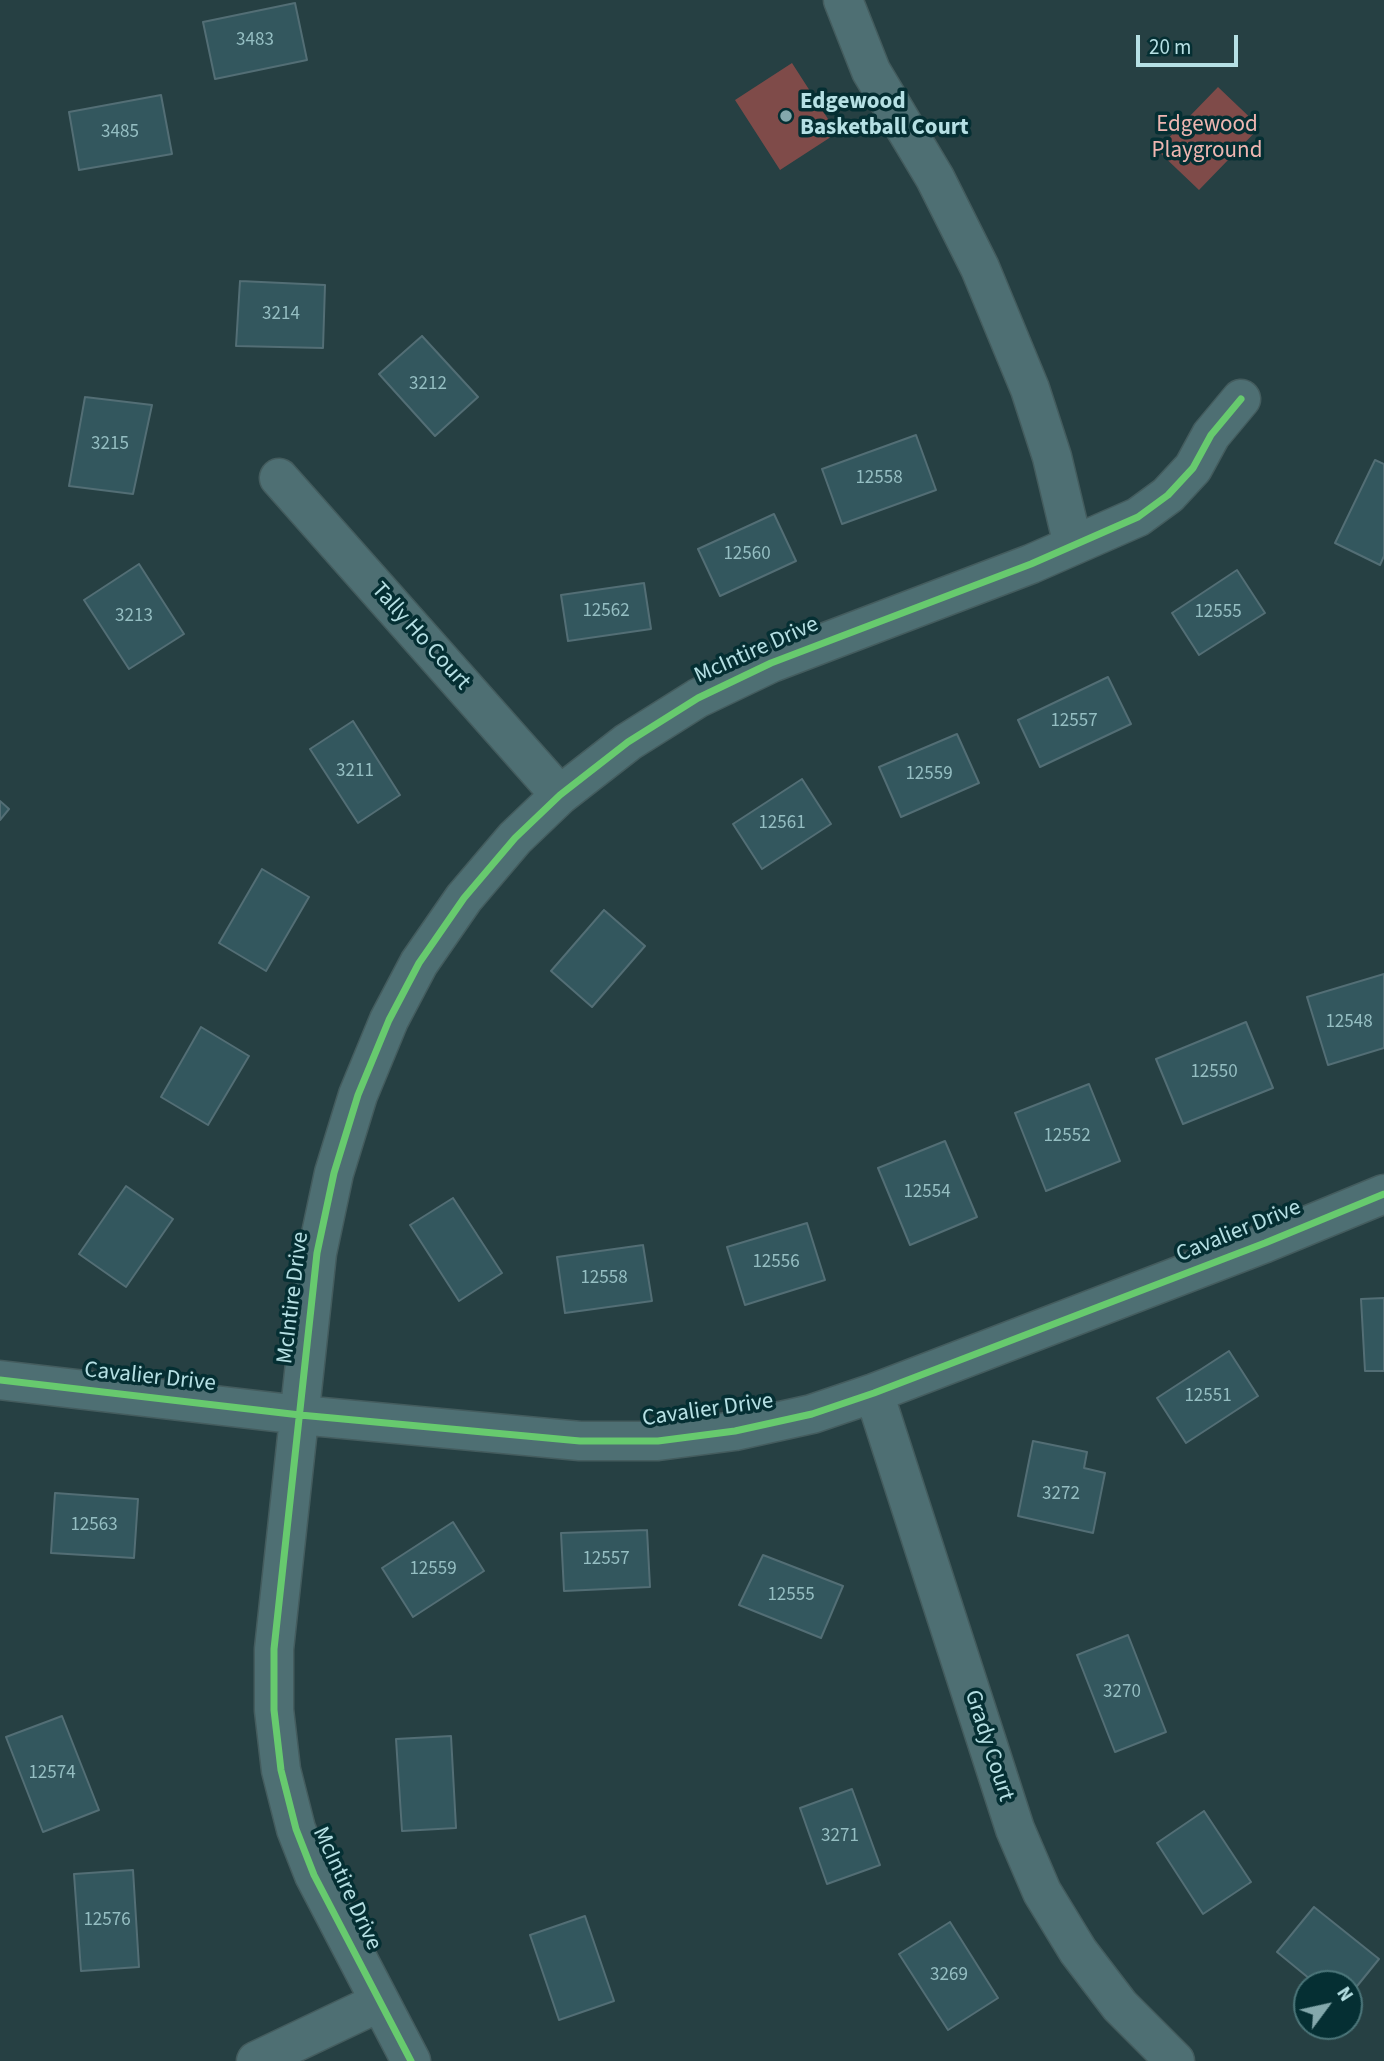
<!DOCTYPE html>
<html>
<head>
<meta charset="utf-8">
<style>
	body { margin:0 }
	#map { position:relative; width:1384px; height:2061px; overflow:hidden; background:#264043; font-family:"Source Sans 3",sans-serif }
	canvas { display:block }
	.north { position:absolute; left:1293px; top:1970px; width:70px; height:70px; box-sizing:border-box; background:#052f33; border:2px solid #4c767a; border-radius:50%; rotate:57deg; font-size:19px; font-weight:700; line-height:28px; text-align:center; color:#b6e0e4 }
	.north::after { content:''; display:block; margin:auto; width:24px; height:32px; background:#84a8ac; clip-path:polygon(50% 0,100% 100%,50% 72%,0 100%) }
	.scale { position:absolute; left:1136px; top:35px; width:102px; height:32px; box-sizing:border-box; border:4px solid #b6e0e4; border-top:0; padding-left:9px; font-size:21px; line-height:24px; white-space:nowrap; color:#b6e0e4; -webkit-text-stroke:5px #052f33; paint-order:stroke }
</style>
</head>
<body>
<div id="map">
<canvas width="1384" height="2061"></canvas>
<div class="north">N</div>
<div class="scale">20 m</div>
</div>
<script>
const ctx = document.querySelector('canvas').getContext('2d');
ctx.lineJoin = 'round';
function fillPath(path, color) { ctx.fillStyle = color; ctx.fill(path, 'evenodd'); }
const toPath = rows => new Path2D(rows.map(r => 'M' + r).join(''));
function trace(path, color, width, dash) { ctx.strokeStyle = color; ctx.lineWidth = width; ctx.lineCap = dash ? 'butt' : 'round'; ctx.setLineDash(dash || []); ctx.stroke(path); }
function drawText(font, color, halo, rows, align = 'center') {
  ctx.font = font + ' "Source Sans 3",sans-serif'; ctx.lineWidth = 7; ctx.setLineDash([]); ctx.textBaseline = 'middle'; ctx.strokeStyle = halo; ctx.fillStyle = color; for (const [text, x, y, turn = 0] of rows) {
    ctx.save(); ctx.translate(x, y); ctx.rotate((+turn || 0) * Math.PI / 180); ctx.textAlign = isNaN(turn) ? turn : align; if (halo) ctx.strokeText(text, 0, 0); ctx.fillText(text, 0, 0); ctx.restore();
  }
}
fillPath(toPath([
	[792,63,837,133,780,170,735,100],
	[1218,87,1260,127,1199,190,1157,150]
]), '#7f4b49');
const building = toPath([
	[295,3,307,60,215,79,203,22,295,3],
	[161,95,172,154,79,170,69,112,161,95],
	[240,281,325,285,323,348,236,346,240,281],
	[422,336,478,397,435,436,379,374,422,336],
	[85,397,152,405,133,494,69,486,85,397],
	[916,435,936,490,842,524,822,469,916,435],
	[1375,460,1384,464,1384,556,1380,565,1335,543,1375,460],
	[774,514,796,561,720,596,698,549,774,514],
	[139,564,184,634,129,669,84,600,139,564],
	[1237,570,1265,613,1199,655,1172,613,1237,570],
	[644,583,651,629,568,641,561,595,644,583],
	[1108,677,1131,724,1040,767,1018,720,1108,677],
	[353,721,400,795,358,823,310,749,353,721],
	[957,734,979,783,901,817,879,767,957,734],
	[802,779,831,824,762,869,733,824,802,779],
	[0,801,9,809,0,820,0,801],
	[262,869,309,897,266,971,219,943,262,869],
	[604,910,645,946,592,1007,551,971,604,910],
	[1384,974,1384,1048,1328,1065,1307,997,1384,974],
	[1246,1022,1273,1088,1183,1124,1156,1059,1246,1022],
	[201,1027,249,1056,208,1125,161,1097,201,1027],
	[1089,1084,1120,1161,1046,1191,1015,1113,1089,1084],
	[945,1141,977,1217,910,1245,878,1168,945,1141],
	[126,1186,173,1219,126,1287,79,1254,126,1186],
	[453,1198,502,1273,459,1301,410,1225,453,1198],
	[807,1223,825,1280,745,1305,727,1247,807,1223],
	[643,1245,652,1301,565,1313,557,1257,643,1245],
	[1384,1298,1384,1371,1365,1371,1361,1299,1384,1298],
	[1229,1351,1258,1396,1186,1443,1157,1398,1229,1351],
	[1033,1441,1087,1452,1084,1468,1105,1473,1093,1533,1018,1516,1033,1441],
	[55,1493,138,1499,134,1558,51,1553,55,1493],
	[453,1522,484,1571,413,1617,382,1568,453,1522],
	[647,1530,650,1587,564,1591,561,1533,647,1530],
	[763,1555,843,1586,821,1638,739,1605,763,1555],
	[1128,1635,1166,1732,1115,1752,1077,1655,1128,1635],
	[62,1716,99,1810,43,1832,6,1737,62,1716],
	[451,1736,456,1828,402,1831,396,1739,451,1736],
	[852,1789,880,1865,827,1884,800,1808,852,1789],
	[1204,1811,1251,1882,1203,1914,1157,1843,1204,1811],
	[133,1870,139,1967,81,1971,74,1874,133,1870],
	[1314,1907,1379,1959,1349,1996,1349,1984,1316,1984,1277,1952,1314,1907],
	[585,1916,614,2001,559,2020,530,1935,585,1916],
	[950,1922,998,1998,948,2030,899,1954,950,1922]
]);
fillPath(building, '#33575e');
trace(building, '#536e75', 2);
const minor = toPath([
	[843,0,871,71,935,178,980,268,1030,389,1052,457,1073,545],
	[279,478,560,795],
	[0,1380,300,1415,580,1441,658,1441,735,1431,812,1414,874,1393,1265,1243,1384,1194],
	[874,1393,1015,1829,1042,1892,1078,1951,1120,2006,1175,2061],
	[256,2061,380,2002],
	[411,2061,314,1875,296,1829,281,1770,274,1710,274,1649,317,1253,334,1173,358,1095,389,1020,419,963,464,898,515,838,560,795,628,742,698,698,771,663,1031,564,1138,517,1168,495,1193,468,1211,435,1241,399]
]);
trace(minor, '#445c5e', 41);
trace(minor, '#4e6f73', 38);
trace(toPath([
	[0,1380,300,1415,580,1441,658,1441,735,1431,812,1414,874,1393,1265,1243,1384,1194],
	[411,2061,314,1875,296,1829,281,1770,274,1710,274,1649,317,1253,334,1173,358,1095,389,1020,419,963,464,898,515,838,560,795,628,742,698,698,771,663,1031,564,1138,517,1168,495,1193,468,1211,435,1241,399]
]), '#67ca6e', 7);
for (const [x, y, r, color] of [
	[786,116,7,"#84a8ac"]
]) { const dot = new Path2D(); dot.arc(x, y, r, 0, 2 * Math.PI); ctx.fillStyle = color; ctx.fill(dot); trace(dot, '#052f33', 2.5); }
drawText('19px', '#95bec2', null, [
	["3483",255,41],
	["3485",120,133],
	["3214",281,315],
	["3212",428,385],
	["3215",110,445],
	["12558",879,479],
	["12560",747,555],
	["12562",606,612],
	["12555",1218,613],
	["3213",134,617],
	["12557",1074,722],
	["3211",355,772],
	["12559",929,775],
	["12561",782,824],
	["12548",1349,1023],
	["12550",1214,1073],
	["12552",1067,1137],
	["12554",927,1193],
	["12556",776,1263],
	["12558",604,1279],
	["12551",1208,1397],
	["3272",1061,1495],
	["12563",94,1526],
	["12557",606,1560],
	["12559",433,1570],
	["12555",791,1596],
	["3270",1122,1693],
	["12574",52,1774],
	["3271",840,1837],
	["12576",107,1921],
	["3269",949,1976]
]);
drawText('bold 23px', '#b6e0e4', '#052f33', [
	["Edgewood",800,103],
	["Basketball Court",800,129]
], 'left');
drawText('23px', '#eeb6b1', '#052f33', [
	["Edgewood",1207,126],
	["Playground",1207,152]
]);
drawText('23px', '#b6e0e4', '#052f33', [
	["Tally Ho Court",420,637,48],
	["McIntire Drive",757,651,-24],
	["Cavalier Drive",1239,1232,-22],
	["McIntire Drive",294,1298,-83],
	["Cavalier Drive",150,1378,6],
	["Cavalier Drive",708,1411,-8],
	["Grady Court",988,1746,72],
	["McIntire Drive",346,1889,65]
]);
</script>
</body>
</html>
